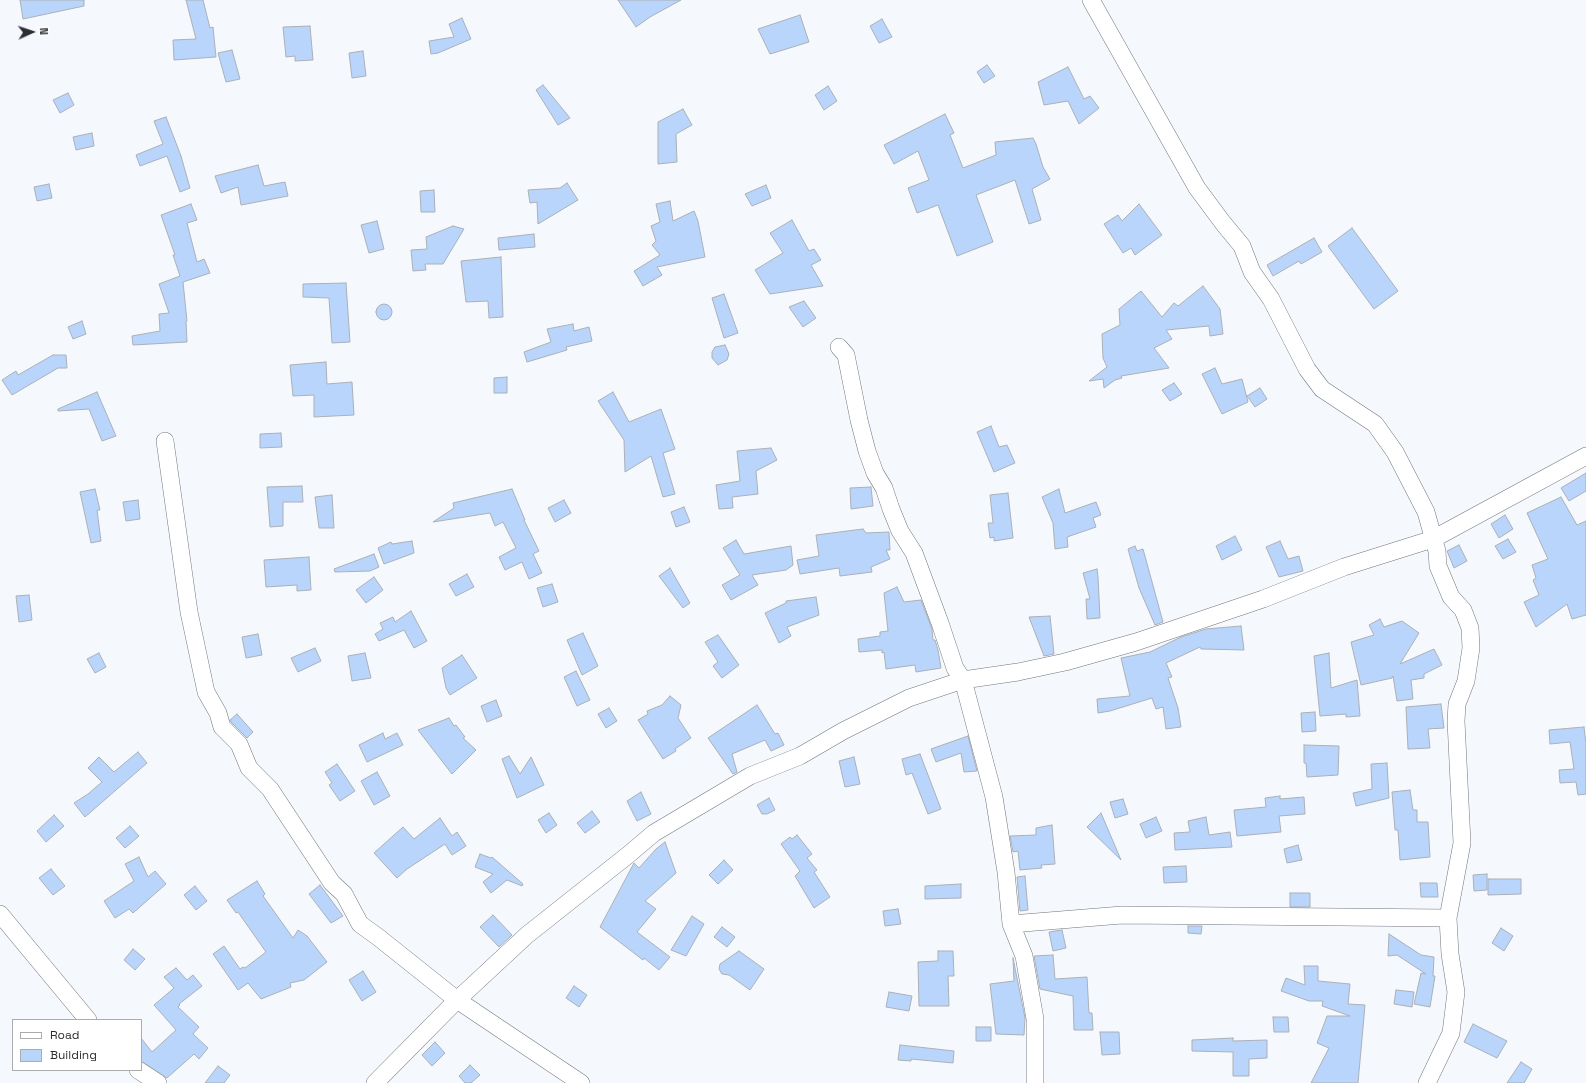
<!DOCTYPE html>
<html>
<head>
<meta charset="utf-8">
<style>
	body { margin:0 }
	#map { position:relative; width:1586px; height:1083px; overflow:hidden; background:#f5f9fd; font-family:"Space Grotesk",sans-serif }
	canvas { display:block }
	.legend { position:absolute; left:12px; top:1019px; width:130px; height:52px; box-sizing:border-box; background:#fff; border:1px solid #abacad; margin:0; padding:5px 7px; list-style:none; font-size:12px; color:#2c2f32 }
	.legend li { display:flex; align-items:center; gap:8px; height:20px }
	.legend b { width:20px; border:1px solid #abacad }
	.north { position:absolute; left:12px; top:12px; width:40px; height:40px; -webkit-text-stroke:3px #fff; paint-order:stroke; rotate:87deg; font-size:11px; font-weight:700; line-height:16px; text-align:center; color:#2c2f32 }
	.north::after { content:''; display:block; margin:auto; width:14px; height:18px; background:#2c2f32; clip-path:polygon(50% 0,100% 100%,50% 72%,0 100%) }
</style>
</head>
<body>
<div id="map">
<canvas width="1586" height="1083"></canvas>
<ul class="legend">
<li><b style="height:5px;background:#fff"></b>Road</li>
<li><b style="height:11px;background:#bad5fb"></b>Building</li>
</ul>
<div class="north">N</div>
</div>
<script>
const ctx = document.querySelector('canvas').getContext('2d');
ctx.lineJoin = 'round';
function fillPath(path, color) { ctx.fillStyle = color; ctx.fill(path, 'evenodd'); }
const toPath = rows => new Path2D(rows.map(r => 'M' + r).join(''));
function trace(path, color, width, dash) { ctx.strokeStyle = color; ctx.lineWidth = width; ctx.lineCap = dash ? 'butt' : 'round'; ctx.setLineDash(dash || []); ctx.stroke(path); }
const building = toPath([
	[20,0,84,0,84,6,23,19,20,0],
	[186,0,203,0,210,28,213,27,216,57,174,60,173,40,196,39,186,0],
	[618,0,681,0,650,17,636,27,618,0],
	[800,15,809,42,770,54,758,29,800,15],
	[462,18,471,39,438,53,431,54,429,41,454,37,449,24,462,18],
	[882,19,892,37,879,43,870,26,882,19],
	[310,26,313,60,295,61,295,56,286,57,283,27,310,26],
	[232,50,240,79,226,82,218,53,232,50],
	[363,51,366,76,352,78,349,53,363,51],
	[987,65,995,76,984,83,977,72,987,65],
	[1068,67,1084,99,1090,96,1099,108,1079,124,1068,101,1044,105,1038,82,1068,67],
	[543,85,570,118,558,125,536,90,543,85],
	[828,86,837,101,824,110,815,95,828,86],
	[68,93,74,105,60,113,53,100,68,93],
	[683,109,692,125,676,134,677,162,658,164,658,122,683,109],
	[945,114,954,133,950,135,963,168,996,155,995,142,1033,138,1036,144,1043,167,1050,179,1032,189,1041,220,1029,224,1015,180,976,195,993,242,957,256,938,205,917,213,908,188,929,180,918,151,894,164,884,145,945,114],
	[166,117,181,156,190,188,180,192,167,156,140,166,136,155,163,144,154,121,166,117],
	[92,133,94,146,76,150,73,137,92,133],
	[258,165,264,186,285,182,288,196,241,205,238,187,221,193,215,176,258,165],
	[567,183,578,200,538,224,537,202,530,203,528,190,560,188,567,183],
	[49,184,52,198,37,201,34,187,49,184],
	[766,185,771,198,752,206,745,194,766,185],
	[434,190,435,212,421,212,420,191,434,190],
	[670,201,673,221,694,211,698,221,705,257,657,267,662,275,643,286,634,271,660,255,652,245,656,241,651,226,660,222,656,204,670,201],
	[191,204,197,220,187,223,197,262,204,259,210,273,183,282,187,321,186,321,187,342,133,345,132,336,160,331,159,314,169,313,159,284,180,276,173,255,175,255,161,215,191,204],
	[1139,204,1162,235,1135,255,1131,248,1123,253,1104,224,1118,215,1122,221,1139,204],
	[792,220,809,251,814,249,821,260,811,265,823,286,770,294,755,270,783,253,770,233,792,220],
	[377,221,384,249,369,253,361,225,377,221],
	[453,226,464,229,443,264,425,264,426,270,413,271,411,250,427,249,426,237,453,226],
	[1352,228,1398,291,1374,309,1328,246,1352,228],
	[534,234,535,247,499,250,498,238,534,234],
	[1314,238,1322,252,1301,264,1299,261,1273,276,1267,265,1314,238],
	[501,257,503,317,489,318,488,301,466,302,461,261,501,257],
	[346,283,350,342,332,343,329,298,303,297,303,284,346,283],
	[1203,286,1220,309,1223,334,1210,336,1209,326,1166,330,1172,339,1154,348,1169,368,1121,376,1122,378,1115,380,1104,388,1103,379,1089,381,1107,367,1103,358,1102,334,1120,325,1119,309,1141,291,1162,317,1174,303,1178,306,1203,286],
	[724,294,738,333,724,338,712,298,724,294],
	[804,301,816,318,803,327,789,307,804,301],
	'376 312a8 8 0 1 1 16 0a8 8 0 1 1-16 0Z',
	[82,321,86,334,73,339,68,327,82,321],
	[573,324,574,331,589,327,592,341,566,347,567,350,527,362,524,352,551,342,547,329,573,324],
	[725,345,729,354,727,360,718,365,712,358,712,352,715,347,725,345],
	[53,355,66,355,67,368,58,368,12,395,2,380,16,371,18,375,53,355],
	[326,362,327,384,352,382,354,415,314,417,314,395,293,396,290,365,326,362],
	[1215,368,1222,384,1242,379,1248,402,1222,414,1202,374,1215,368],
	[507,377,507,393,494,393,494,378,507,377],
	[1174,383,1182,394,1170,401,1162,390,1174,383],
	[1260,388,1267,399,1255,407,1247,396,1260,388],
	[97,392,116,436,102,441,89,409,58,411,58,409,97,392],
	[613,392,629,422,661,409,675,449,663,453,675,494,663,497,651,456,625,472,624,440,598,401,613,392],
	[991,426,999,447,1007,445,1015,463,994,472,977,432,991,426],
	[281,433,282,447,260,448,260,434,281,433],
	[771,448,777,460,756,471,758,494,732,497,733,508,719,509,716,485,740,481,737,451,771,448],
	[1586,473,1586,491,1569,501,1561,488,1586,473],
	[302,486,303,502,283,502,283,526,270,527,267,487,302,486],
	[871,487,873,506,851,509,850,488,871,487],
	[95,489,100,510,97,510,101,541,91,543,80,492,95,489],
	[512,489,525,520,524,520,539,551,533,554,542,573,529,579,522,562,505,570,499,557,516,548,503,522,495,526,490,513,433,522,454,508,453,503,512,489],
	[1059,489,1065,513,1096,502,1101,515,1093,518,1096,527,1067,537,1068,547,1055,549,1053,523,1042,497,1059,489],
	[1008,493,1013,538,994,541,994,537,990,538,988,523,993,523,990,495,1008,493],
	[332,495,334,528,319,528,315,497,332,495],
	[1561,497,1577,525,1586,521,1586,615,1572,619,1567,604,1536,627,1524,602,1539,595,1533,580,1536,578,1532,565,1548,559,1527,513,1561,497],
	[138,500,140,519,126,521,123,502,138,500],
	[564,500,571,513,555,522,548,508,564,500],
	[684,507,690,522,676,527,671,512,684,507],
	[1505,515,1513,529,1499,538,1491,524,1505,515],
	[863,529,866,533,889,532,890,550,886,550,890,559,871,567,872,572,840,576,839,568,800,574,797,560,819,556,816,535,863,529],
	[1235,536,1242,550,1222,560,1216,546,1235,536],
	[1508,539,1516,552,1503,559,1495,546,1508,539],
	[736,540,744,554,791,546,793,565,786,570,752,575,758,585,731,600,722,585,740,575,723,548,736,540],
	[412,541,414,553,384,564,378,548,391,542,392,544,412,541],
	[1280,541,1288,559,1299,556,1303,571,1279,577,1266,547,1280,541],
	[1459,545,1467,561,1454,568,1447,551,1459,545],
	[1135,546,1137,551,1143,549,1163,622,1155,625,1139,588,1128,549,1135,546],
	[374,554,379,567,370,571,335,572,334,569,374,554],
	[309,557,311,590,297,591,297,585,266,587,264,560,309,557],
	[670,568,690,603,683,608,659,576,670,568],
	[1097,569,1098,577,1100,618,1087,619,1086,599,1090,599,1083,573,1097,569],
	[467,574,474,587,456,596,449,584,467,574],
	[374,577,383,590,366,603,356,590,374,577],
	[552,584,558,602,543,607,537,588,552,584],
	[897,587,904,602,921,600,932,629,933,640,935,640,938,650,941,668,916,672,915,665,886,669,884,652,882,653,882,650,859,652,858,639,880,636,880,632,888,631,884,593,897,587],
	[29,595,32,620,19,622,16,596,29,595],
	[816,597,819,615,787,627,791,636,779,643,765,613,786,603,786,601,816,597],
	[411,611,427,641,414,648,404,630,379,641,375,634,383,629,380,623,393,617,395,622,411,611],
	[1050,616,1054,654,1044,656,1029,617,1050,616],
	[1380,619,1384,627,1402,621,1419,633,1400,664,1434,649,1442,665,1424,674,1424,678,1411,680,1413,699,1397,701,1393,676,1392,678,1361,685,1351,642,1374,635,1369,625,1380,619],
	[1241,626,1244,650,1201,649,1200,647,1166,663,1172,677,1168,678,1178,708,1181,727,1166,729,1163,707,1156,709,1152,698,1110,711,1098,713,1097,699,1130,696,1121,658,1150,652,1181,637,1206,629,1241,626],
	[583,633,598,666,582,675,567,640,583,633],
	[258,634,262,655,246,658,242,637,258,634],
	[718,635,739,665,722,678,713,666,718,662,705,642,718,635],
	[315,648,321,661,298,672,291,658,315,648],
	[99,653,106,667,95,673,87,659,99,653],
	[365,653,371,678,352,681,348,656,365,653],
	[1329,653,1331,688,1357,680,1360,716,1346,717,1346,714,1320,716,1314,656,1329,653],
	[462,655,477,678,450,695,446,688,442,668,462,655],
	[576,671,590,700,577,706,564,677,576,671],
	[670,696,681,705,678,718,691,738,675,749,676,751,663,759,638,720,648,714,647,711,662,705,670,696],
	[496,700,502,716,487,722,481,706,496,700],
	[1441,704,1444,728,1428,729,1430,748,1408,749,1406,707,1441,704],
	[757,705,775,734,778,733,784,745,771,751,765,740,732,754,737,772,733,774,708,738,757,705],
	[609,708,617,721,606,728,598,714,609,708],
	[1315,712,1316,731,1302,732,1301,713,1315,712],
	[237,714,253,732,247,738,231,722,230,720,237,714],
	[449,718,454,726,456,725,465,737,463,738,476,750,452,774,418,730,449,718],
	[1584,727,1586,744,1586,794,1578,795,1576,782,1560,783,1559,770,1574,769,1570,742,1550,744,1549,730,1584,727],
	[383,733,385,739,397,733,403,745,367,762,359,745,383,733],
	[968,736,977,771,964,772,961,753,936,762,931,749,968,736],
	[1304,745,1339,746,1338,775,1307,777,1306,763,1304,763,1304,745],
	[138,752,147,763,85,817,74,803,88,794,102,782,88,768,99,757,114,772,138,752],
	[920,754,941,809,928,814,912,773,906,775,902,759,920,754],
	[509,756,520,774,531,757,544,785,517,798,502,759,509,756],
	[854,757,860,784,845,787,839,761,854,757],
	[1387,763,1389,798,1356,806,1353,793,1372,789,1371,764,1387,763],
	[337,764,355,791,340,801,329,785,332,783,325,772,337,764],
	[377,772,390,796,374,805,361,781,377,772],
	[1410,790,1413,810,1417,810,1417,822,1428,822,1430,857,1400,860,1398,830,1395,830,1392,792,1410,790],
	[641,792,651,814,637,821,627,801,641,792],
	[1280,796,1280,799,1304,797,1305,814,1279,816,1281,832,1237,836,1234,810,1266,807,1265,798,1280,796],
	[769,798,775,810,767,814,762,814,757,805,769,798],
	[1123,799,1128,814,1115,818,1110,802,1123,799],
	[592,811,600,822,585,833,577,823,592,811],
	[549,813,557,825,546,833,538,820,549,813],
	[1101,813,1121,860,1087,827,1101,813],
	[54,815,64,826,46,842,37,831,54,815],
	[1156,817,1162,831,1146,838,1140,824,1156,817],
	[1206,817,1209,835,1230,832,1232,847,1175,850,1174,833,1190,832,1188,821,1206,817],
	[440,818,452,836,457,832,466,846,452,855,445,844,407,869,397,878,374,853,403,827,414,839,440,818],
	[1052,825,1055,864,1041,865,1042,868,1020,870,1018,851,1013,852,1010,836,1036,835,1036,828,1052,825],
	[130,826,139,836,125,848,116,838,130,826],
	[797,835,812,854,807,858,817,870,814,872,830,897,814,908,795,876,800,871,781,844,790,837,792,839,797,835],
	[665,842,676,873,645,901,656,909,637,932,670,957,659,970,644,958,643,960,600,927,634,863,639,868,656,849,665,842],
	[1298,845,1302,860,1287,863,1284,849,1298,845],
	[480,854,491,858,492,857,523,884,522,886,507,880,491,893,483,882,493,874,475,867,480,854],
	[139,857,148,877,155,871,166,884,133,913,129,909,115,918,104,901,134,881,125,864,139,857],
	[724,860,733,870,718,884,709,875,724,860],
	[1186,866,1187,882,1164,883,1163,867,1186,866],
	[51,869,65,886,53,895,39,878,51,869],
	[1487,874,1487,890,1474,891,1473,875,1487,874],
	[1025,876,1028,910,1020,911,1017,877,1025,876],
	[1488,879,1521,879,1521,894,1488,895,1488,879],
	[257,881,265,894,263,896,293,938,298,930,307,936,327,962,304,980,290,983,291,987,261,999,248,983,238,990,213,954,224,946,240,969,243,967,245,968,266,952,238,912,236,913,227,900,257,881],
	[1420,883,1437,883,1438,897,1421,897,1420,883],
	[961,884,961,898,925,899,925,886,961,884],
	[320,885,343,916,331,923,309,894,320,885],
	[195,886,207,901,196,910,184,895,195,886],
	[1290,893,1310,893,1310,907,1290,907,1290,893],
	[898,909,901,924,885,926,883,911,898,909],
	[493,915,512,935,499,947,480,927,493,915],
	[692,916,704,924,686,956,671,950,692,916],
	[1188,926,1202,926,1201,934,1188,933,1188,926],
	[722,927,735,937,727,947,714,937,722,927],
	[1501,928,1513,936,1504,951,1492,943,1501,928],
	[1062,930,1066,948,1053,951,1049,932,1062,930],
	[1389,934,1421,955,1434,957,1433,976,1435,976,1430,1007,1414,1004,1421,973,1426,974,1397,955,1388,956,1389,934],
	[133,949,145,959,135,970,124,960,133,949],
	[739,951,764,969,750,990,729,975,722,974,719,969,720,964,739,951],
	[938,951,953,951,954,976,948,976,949,1006,919,1006,918,962,938,961,938,951],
	[1053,955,1055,979,1087,977,1089,1013,1092,1013,1093,1030,1074,1030,1073,996,1040,989,1034,956,1053,955],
	[1013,958,1025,1018,1024,1035,996,1034,990,984,1014,981,1013,958],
	[1304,966,1318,966,1318,981,1350,984,1348,1004,1365,1005,1358,1083,1311,1083,1329,1048,1317,1043,1327,1016,1350,1016,1322,1006,1323,1001,1309,1001,1281,991,1286,978,1305,985,1304,966],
	[176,968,187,980,193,975,202,986,179,1004,180,1005,178,1007,199,1027,193,1034,208,1048,199,1059,194,1054,167,1078,141,1061,141,1038,152,1052,176,1030,154,1005,174,988,164,977,176,968],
	[363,971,376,992,362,1001,349,980,363,971],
	[574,986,587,995,579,1007,566,998,574,986],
	[1396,990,1414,992,1412,1007,1394,1004,1396,990],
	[889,992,912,996,909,1011,886,1007,889,992],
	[1273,1017,1288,1017,1289,1032,1274,1032,1273,1017],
	[1473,1024,1507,1041,1497,1058,1464,1042,1473,1024],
	[976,1027,991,1027,991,1041,976,1041,976,1027],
	[1100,1032,1119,1032,1120,1054,1102,1055,1100,1032],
	[1233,1038,1233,1041,1267,1040,1267,1058,1249,1059,1249,1076,1233,1076,1233,1052,1192,1051,1192,1040,1233,1038],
	[435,1042,445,1053,432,1066,422,1055,435,1042],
	[900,1045,954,1051,953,1063,911,1059,911,1061,898,1060,900,1045],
	[1521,1062,1532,1069,1524,1083,1507,1083,1521,1062],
	[470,1065,480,1075,471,1083,465,1083,459,1076,470,1065],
	[218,1066,230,1075,224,1083,205,1083,218,1066]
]);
fillPath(building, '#bad5fb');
trace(building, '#aab0b7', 1);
const minor = toPath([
	[1091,0,1197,188,1223,223,1242,246,1252,272,1271,299,1307,369,1322,389,1375,424,1395,452,1426,512,1437,551,1438,566,1451,597,1463,610,1470,628,1471,648,1466,681,1457,704,1456,721,1462,843,1448,918,1450,954,1456,992,1451,1033,1427,1083],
	[839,347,846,355,859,420,867,451,875,473,884,488,891,509,900,531,914,553,940,623,955,668,963,680,994,797,1006,872,1011,924,1024,956,1035,1019,1035,1083],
	[165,441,189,612,206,692,218,713,222,727,239,744,249,768,270,789,332,883,344,894,360,924,378,937,457,1000,581,1083],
	[0,914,88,1020],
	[1011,924,1122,915,1448,918],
	[138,1070,158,1083],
	[375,1083,457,1000,527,935,628,855,654,833,750,776,800,756,843,731,909,698,963,680,1018,672,1065,662,1136,642,1263,599,1344,567,1433,539,1586,456]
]);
trace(minor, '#71767e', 18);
trace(minor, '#fff', 17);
</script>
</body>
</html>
